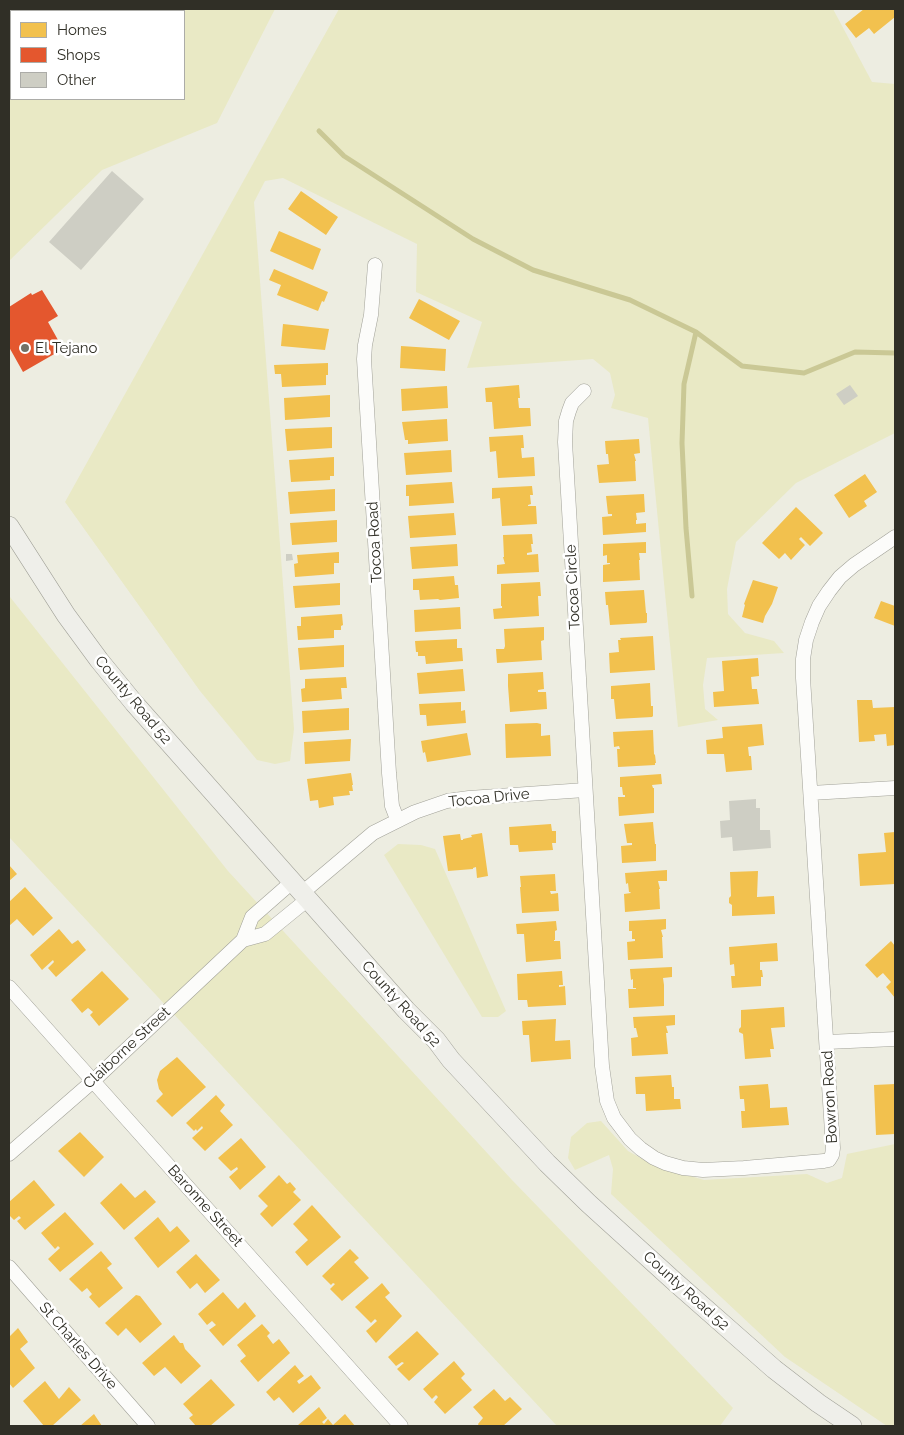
<!DOCTYPE html>
<html>
<head>
<meta charset="utf-8">
<style>
	body { margin:0 }
	#map { position:relative; width:904px; height:1435px; overflow:hidden; background:#edede1; font-family:Raleway,sans-serif }
	canvas { display:block }
	.frame { position:absolute; inset:0; border:10px solid #302f26; pointer-events:none }
	.legend { position:absolute; left:10px; top:10px; width:175px; height:90px; box-sizing:border-box; background:#fff; border:1px solid #acaca8; margin:0; padding:6px 9px; list-style:none; font-size:15px; color:#302f26 }
	.legend li { display:flex; align-items:center; gap:10px; height:25px }
	.legend b { width:25px; border:1px solid #acaca8 }
</style>
</head>
<body>
<div id="map">
<canvas width="904" height="1435"></canvas>
<div class="frame"></div>
<ul class="legend">
<li><b style="height:14px;background:#f2c14e"></b>Homes</li>
<li><b style="height:14px;background:#e4572e"></b>Shops</li>
<li><b style="height:14px;background:#cecec4"></b>Other</li>
</ul>
</div>
<script>
const ctx = document.querySelector('canvas').getContext('2d');
ctx.lineJoin = 'round';
function fillPath(path, color) { ctx.fillStyle = color; ctx.fill(path, 'evenodd'); }
const toPath = rows => new Path2D(rows.map(r => 'M' + r).join(''));
function trace(path, color, width, dash) { ctx.strokeStyle = color; ctx.lineWidth = width; ctx.lineCap = dash ? 'butt' : 'round'; ctx.setLineDash(dash || []); ctx.stroke(path); }
function drawText(font, color, halo, rows, align = 'center') {
  ctx.font = font + ' Raleway,sans-serif'; ctx.lineWidth = 5; ctx.setLineDash([]); ctx.textBaseline = 'middle'; ctx.strokeStyle = halo; ctx.fillStyle = color; for (const [text, x, y, turn = 0] of rows) {
    ctx.save(); ctx.translate(x, y); ctx.rotate((+turn || 0) * Math.PI / 180); ctx.textAlign = isNaN(turn) ? turn : align; if (halo) ctx.strokeText(text, 0, 0); ctx.fillText(text, 0, 0); ctx.restore();
  }
}
fillPath(toPath([
	[9,9,275,9,217,123,102,170,9,261],
	[11,11,184,11,184,99,11,99],
	[339,9,833,9,872,82,895,84,895,433,796,483,736,542,727,589,728,614,745,633,774,641,784,653,707,658,703,685,705,709,718,720,678,727,648,418,611,408,615,395,610,373,593,359,467,368,482,322,416,292,417,244,283,178,265,181,254,202,294,729,290,761,275,764,257,760,200,691,65,502],
	[10,597,228,871,512,1180,733,1408,720,1426,557,1426,9,837],
	[398,844,421,845,435,849,506,1011,498,1017,482,1017,384,855],
	[601,1121,628,1151,653,1165,704,1180,807,1174,827,1183,842,1178,847,1154,895,1144,895,1426,887,1426,785,1357,611,1194,613,1169,609,1155,575,1170,568,1158,571,1137,587,1123]
]), '#e9e9c5');
fillPath(toPath([
	[864,9,895,9,895,17,874,34,869,28,856,38,845,24],
	[301,191,338,217,326,235,288,209],
	[279,231,321,249,313,270,270,251],
	[274,269,328,292,324,302,322,301,318,311,277,295,281,285,269,280],
	[419,299,460,321,449,340,409,318],
	[283,324,329,329,325,350,281,346],
	[401,346,446,349,445,371,400,368],
	[328,363,328,375,326,375,326,385,282,387,281,374,275,374,274,365],
	[519,385,520,398,518,398,519,408,530,408,531,426,494,429,492,402,486,402,485,388],
	[447,386,448,408,402,411,401,389],
	[330,395,330,417,285,420,284,398],
	[447,419,448,441,408,444,408,440,405,440,402,422],
	[332,427,332,448,287,451,285,429],
	[523,435,524,448,521,448,522,458,534,457,535,476,498,478,496,451,490,452,489,437],
	[639,439,640,453,634,454,636,461,635,461,636,481,599,483,597,465,609,464,608,454,606,454,605,441],
	[451,450,452,472,406,475,404,453],
	[334,457,334,476,330,476,330,480,291,482,289,460],
	[865,474,877,492,864,501,867,506,849,518,834,495],
	[452,482,454,503,409,506,409,496,406,496,406,485],
	[532,486,533,495,530,495,531,504,528,505,528,506,536,506,537,524,502,526,500,498,492,499,492,488],
	[335,489,335,511,290,514,288,492],
	[644,494,645,512,636,513,637,520,636,520,636,524,646,523,646,532,603,535,602,517,612,516,612,514,608,514,606,496],
	[796,507,823,533,810,546,801,537,799,539,805,545,791,560,785,553,779,559,762,543],
	[454,513,456,535,410,538,408,516],
	[337,520,337,542,292,545,290,523],
	[532,534,533,544,531,544,532,552,527,553,527,555,538,554,539,572,497,574,497,565,505,564,503,557,504,557,503,535],
	[646,542,646,553,639,553,640,560,639,560,640,580,603,582,603,565,610,564,610,563,607,563,607,555,603,556,603,544],
	[457,544,458,566,412,569,410,547],
	[339,552,339,563,334,563,334,574,295,577,294,564,298,563,297,555],
	[454,576,455,585,458,585,459,598,440,600,438,599,420,600,419,590,413,590,413,579],
	[753,580,778,587,772,604,765,616,763,623,742,617,745,605,744,604],
	[540,582,541,596,538,596,539,616,494,619,493,609,502,608,502,606,501,606,501,584],
	[340,583,340,605,295,608,293,586],
	[644,590,646,613,647,613,647,622,646,623,610,625,608,605,606,605,605,592],
	[881,601,895,606,895,626,874,618],
	[460,607,461,629,415,632,414,610],
	[342,614,343,625,341,626,341,630,334,630,334,638,298,640,297,626,301,626,301,617],
	[544,627,544,640,541,641,542,660,497,663,496,649,504,649,505,646,504,629],
	[653,636,655,670,610,673,609,653,619,652,618,640,621,640,620,638],
	[457,639,457,648,462,648,463,661,426,664,425,656,418,656,418,652,416,652,415,641],
	[344,645,344,667,300,670,298,648],
	[758,658,759,676,751,677,752,689,757,689,759,704,714,707,713,692,724,691,722,661],
	[463,669,465,691,419,694,417,673],
	[543,672,544,689,538,690,538,692,546,692,547,709,510,712,508,686,508,674],
	[346,677,347,688,341,688,342,699,302,702,301,689,305,688,305,679],
	[650,683,651,706,653,706,653,716,652,717,616,719,614,699,611,699,611,686],
	[857,700,872,700,873,708,895,707,895,745,887,746,886,734,874,735,875,741,859,742],
	[461,702,461,711,465,710,466,723,427,726,426,715,420,715,419,704],
	[349,708,349,730,303,733,302,711],
	[537,723,541,724,541,736,550,735,551,756,506,758,505,724],
	[762,724,764,745,748,747,749,756,751,756,752,770,726,772,724,754,707,754,706,740,723,738,722,727],
	[653,730,654,754,655,755,656,763,655,763,655,765,618,767,617,749,620,749,619,746,614,747,613,732],
	[467,733,471,755,427,762,425,752,423,753,421,741],
	[351,739,350,761,305,764,304,742],
	[351,773,353,785,352,785,353,791,349,791,350,795,333,797,334,805,319,808,318,800,310,801,307,779],
	[661,774,662,784,652,785,653,788,654,788,654,813,619,816,618,797,625,797,625,795,623,795,622,787,620,787,620,777],
	[653,822,655,844,656,844,656,861,622,863,621,846,632,845,632,843,627,843,624,824],
	[551,824,552,831,556,831,556,843,552,843,553,850,519,852,518,845,510,845,509,827],
	[895,832,895,884,860,886,858,854,886,852,884,833],
	[482,833,488,876,477,878,476,867,473,868,473,869,448,871,443,836,460,834,461,840,463,840,463,839,472,837,471,835],
	[9,865,17,874,9,881],
	[667,870,667,881,658,881,660,889,659,889,660,909,625,912,624,894,631,893,630,892,629,892,628,883,626,884,625,873],
	[758,871,757,897,774,896,775,914,732,916,732,905,729,903,729,898,731,896,730,872],
	[555,874,556,891,550,891,551,894,558,893,559,911,522,913,520,887,521,887,520,876],
	[25,887,53,918,33,936,17,919,9,926,9,902],
	[666,919,666,929,661,930,663,937,662,937,663,958,628,960,627,942,635,941,635,939,632,939,632,931,629,931,629,921],
	[556,921,557,930,555,931,555,940,554,940,554,941,560,941,561,959,526,962,524,934,517,934,516,924],
	[59,929,72,944,78,940,86,950,56,977,48,968,54,962,53,960,42,970,30,955],
	[891,941,895,946,895,998,886,987,891,982,883,973,877,978,865,965],
	[777,943,778,961,760,962,760,970,762,970,763,977,761,977,761,986,732,988,731,976,735,976,734,964,730,965,729,947],
	[672,967,672,977,663,978,664,985,664,1006,629,1008,628,989,636,989,636,988,633,988,633,979,631,980,630,969],
	[102,971,129,999,99,1026,90,1015,93,1012,88,1008,82,1013,71,1000],
	[562,971,563,985,559,985,559,987,565,986,566,1005,528,1007,527,1000,518,1000,517,974],
	[784,1007,785,1027,771,1028,774,1049,770,1049,771,1057,745,1059,743,1034,739,1032,739,1029,741,1027,741,1010],
	[675,1015,675,1025,666,1026,668,1033,666,1033,668,1054,632,1056,631,1038,638,1037,636,1028,634,1028,633,1017],
	[556,1019,555,1041,570,1040,571,1059,531,1062,529,1035,523,1035,522,1021],
	[177,1057,206,1087,172,1117,156,1101,163,1094,159,1089,157,1080,160,1071],
	[671,1075,672,1087,674,1087,674,1099,680,1099,681,1109,646,1111,645,1094,636,1094,635,1077],
	[768,1084,770,1101,770,1108,787,1107,789,1125,742,1128,741,1111,745,1111,744,1099,740,1099,739,1086],
	[895,1084,895,1134,876,1135,874,1085],
	[216,1095,225,1105,220,1111,233,1125,205,1151,192,1138,203,1128,202,1126,197,1131,196,1129,194,1131,186,1123],
	[80,1132,104,1157,84,1177,58,1151],
	[241,1138,266,1167,240,1190,229,1177,238,1169,237,1167,231,1171,218,1158],
	[279,1175,287,1184,290,1182,296,1189,293,1192,301,1200,272,1227,260,1214,268,1206,258,1196],
	[34,1180,55,1205,25,1230,17,1221,21,1218,19,1216,14,1220,9,1215,9,1202],
	[121,1183,135,1198,145,1190,156,1202,124,1230,100,1203],
	[312,1205,341,1237,307,1266,295,1252,308,1240,293,1224],
	[65,1212,94,1244,60,1272,48,1259,60,1248,58,1246,55,1249,41,1233],
	[158,1217,170,1232,177,1226,190,1241,158,1268,134,1238],
	[350,1249,359,1258,354,1262,369,1278,342,1301,330,1289,335,1284,333,1283,331,1285,322,1276],
	[101,1251,112,1264,107,1268,123,1288,99,1308,89,1297,92,1294,87,1288,82,1292,69,1279],
	[196,1254,220,1280,205,1293,197,1283,190,1289,176,1272],
	[382,1283,390,1293,385,1297,402,1316,376,1343,366,1331,377,1321,375,1319,371,1323,355,1307],
	[223,1292,238,1309,245,1302,256,1316,223,1346,209,1330,216,1325,212,1321,207,1325,198,1314],
	[136,1295,140,1296,162,1324,140,1343,126,1328,118,1336,105,1323],
	[262,1324,270,1333,267,1336,273,1344,279,1339,290,1353,258,1382,240,1361,246,1356,237,1345],
	[18,1328,28,1342,20,1349,35,1368,13,1388,9,1383,9,1337],
	[417,1331,439,1354,409,1381,397,1369,404,1363,402,1362,396,1366,388,1357],
	[174,1335,180,1343,183,1343,185,1349,201,1366,181,1384,165,1367,154,1376,142,1363],
	[454,1361,465,1374,461,1378,472,1390,445,1414,434,1402,438,1397,436,1395,432,1399,423,1389],
	[295,1365,304,1376,297,1381,299,1384,311,1375,321,1388,293,1413,279,1397,274,1401,266,1392],
	[211,1379,235,1405,210,1426,196,1426,189,1418,193,1415,183,1404],
	[45,1381,59,1399,69,1387,81,1400,52,1426,44,1426,23,1401],
	[494,1389,505,1401,510,1397,522,1409,503,1426,479,1426,478,1424,483,1418,473,1407],
	[319,1407,327,1418,322,1422,324,1424,328,1419,333,1425,345,1414,355,1426,299,1426,298,1425],
	[94,1414,102,1426,80,1426]
]), '#f2c14e');
fillPath(toPath([
	[42,290,58,316,48,322,63,349,23,372,9,347,9,307,31,293,32,295]
]), '#e4572e');
trace(toPath([
	[319,131,344,156,473,239,533,270,630,300,696,332,742,366,804,373,855,352,895,353],
	[692,596,686,528,682,443,684,384,696,332]
]), '#cac895', 5);
fillPath(toPath([
	[112,171,144,199,81,270,49,242],
	[850,385,858,396,844,405,836,394],
	[286,554,292,554,293,560,286,561],
	[756,799,756,808,760,808,760,830,770,830,771,848,733,851,732,837,721,838,720,821,730,820,729,801]
]), '#cecec4');
const minor = toPath([
	[375,265,371,315,365,345,364,359,389,773,392,806,397,819],
	[584,391,572,403,569,411,566,421,565,442,602,1066,607,1101,614,1118,630,1139,641,1149,654,1158,665,1163,683,1168,703,1170,744,1168,824,1161,829,1160,832,1155,833,1148,803,678,803,659,806,640,812,622,819,606,829,591,840,577,854,565,895,537],
	[811,793,895,788],
	[302,893,373,833,415,812,447,801,469,798,585,790],
	[243,940,265,934,308,899],
	[9,987,401,1426],
	[827,1042,895,1039],
	[9,1154,93,1081,243,940,252,917,292,882],
	[9,1267,148,1426]
]);
const secondary = toPath([
	[9,526,66,615,99,660,134,703,406,1010,436,1040,451,1060,547,1163,588,1203,674,1281,774,1369,818,1403,852,1426]
]);
trace(minor, '#a1a198', 15);
trace(secondary, '#a1a198', 20);
trace(minor, '#fcfcfa', 14);
trace(secondary, '#efefea', 19);
for (const [x, y, r, color] of [
	[25,348,5,"#727267"]
]) { const dot = new Path2D(); dot.arc(x, y, r, 0, 2 * Math.PI); ctx.fillStyle = color; ctx.fill(dot); trace(dot, '#fff', 2); }
drawText('15px', '#302f26', '#fff', [
	["El Tejano",35,348]
], 'left');
drawText('15px', '#302f26', '#fff', [
	["Tocoa Road",375,542,-93],
	["Tocoa Circle",573,587,-93],
	["County Road 52",133,700,50],
	["Tocoa Drive",489,798,-6],
	["County Road 52",401,1004,48],
	["Claiborne Street",127,1048,-43],
	["Bowron Road",830,1097,-93],
	["Baronne Street",205,1206,48],
	["County Road 52",686,1291,42],
	["St Charles Drive",78,1346,49]
]);
</script>
</body>
</html>
